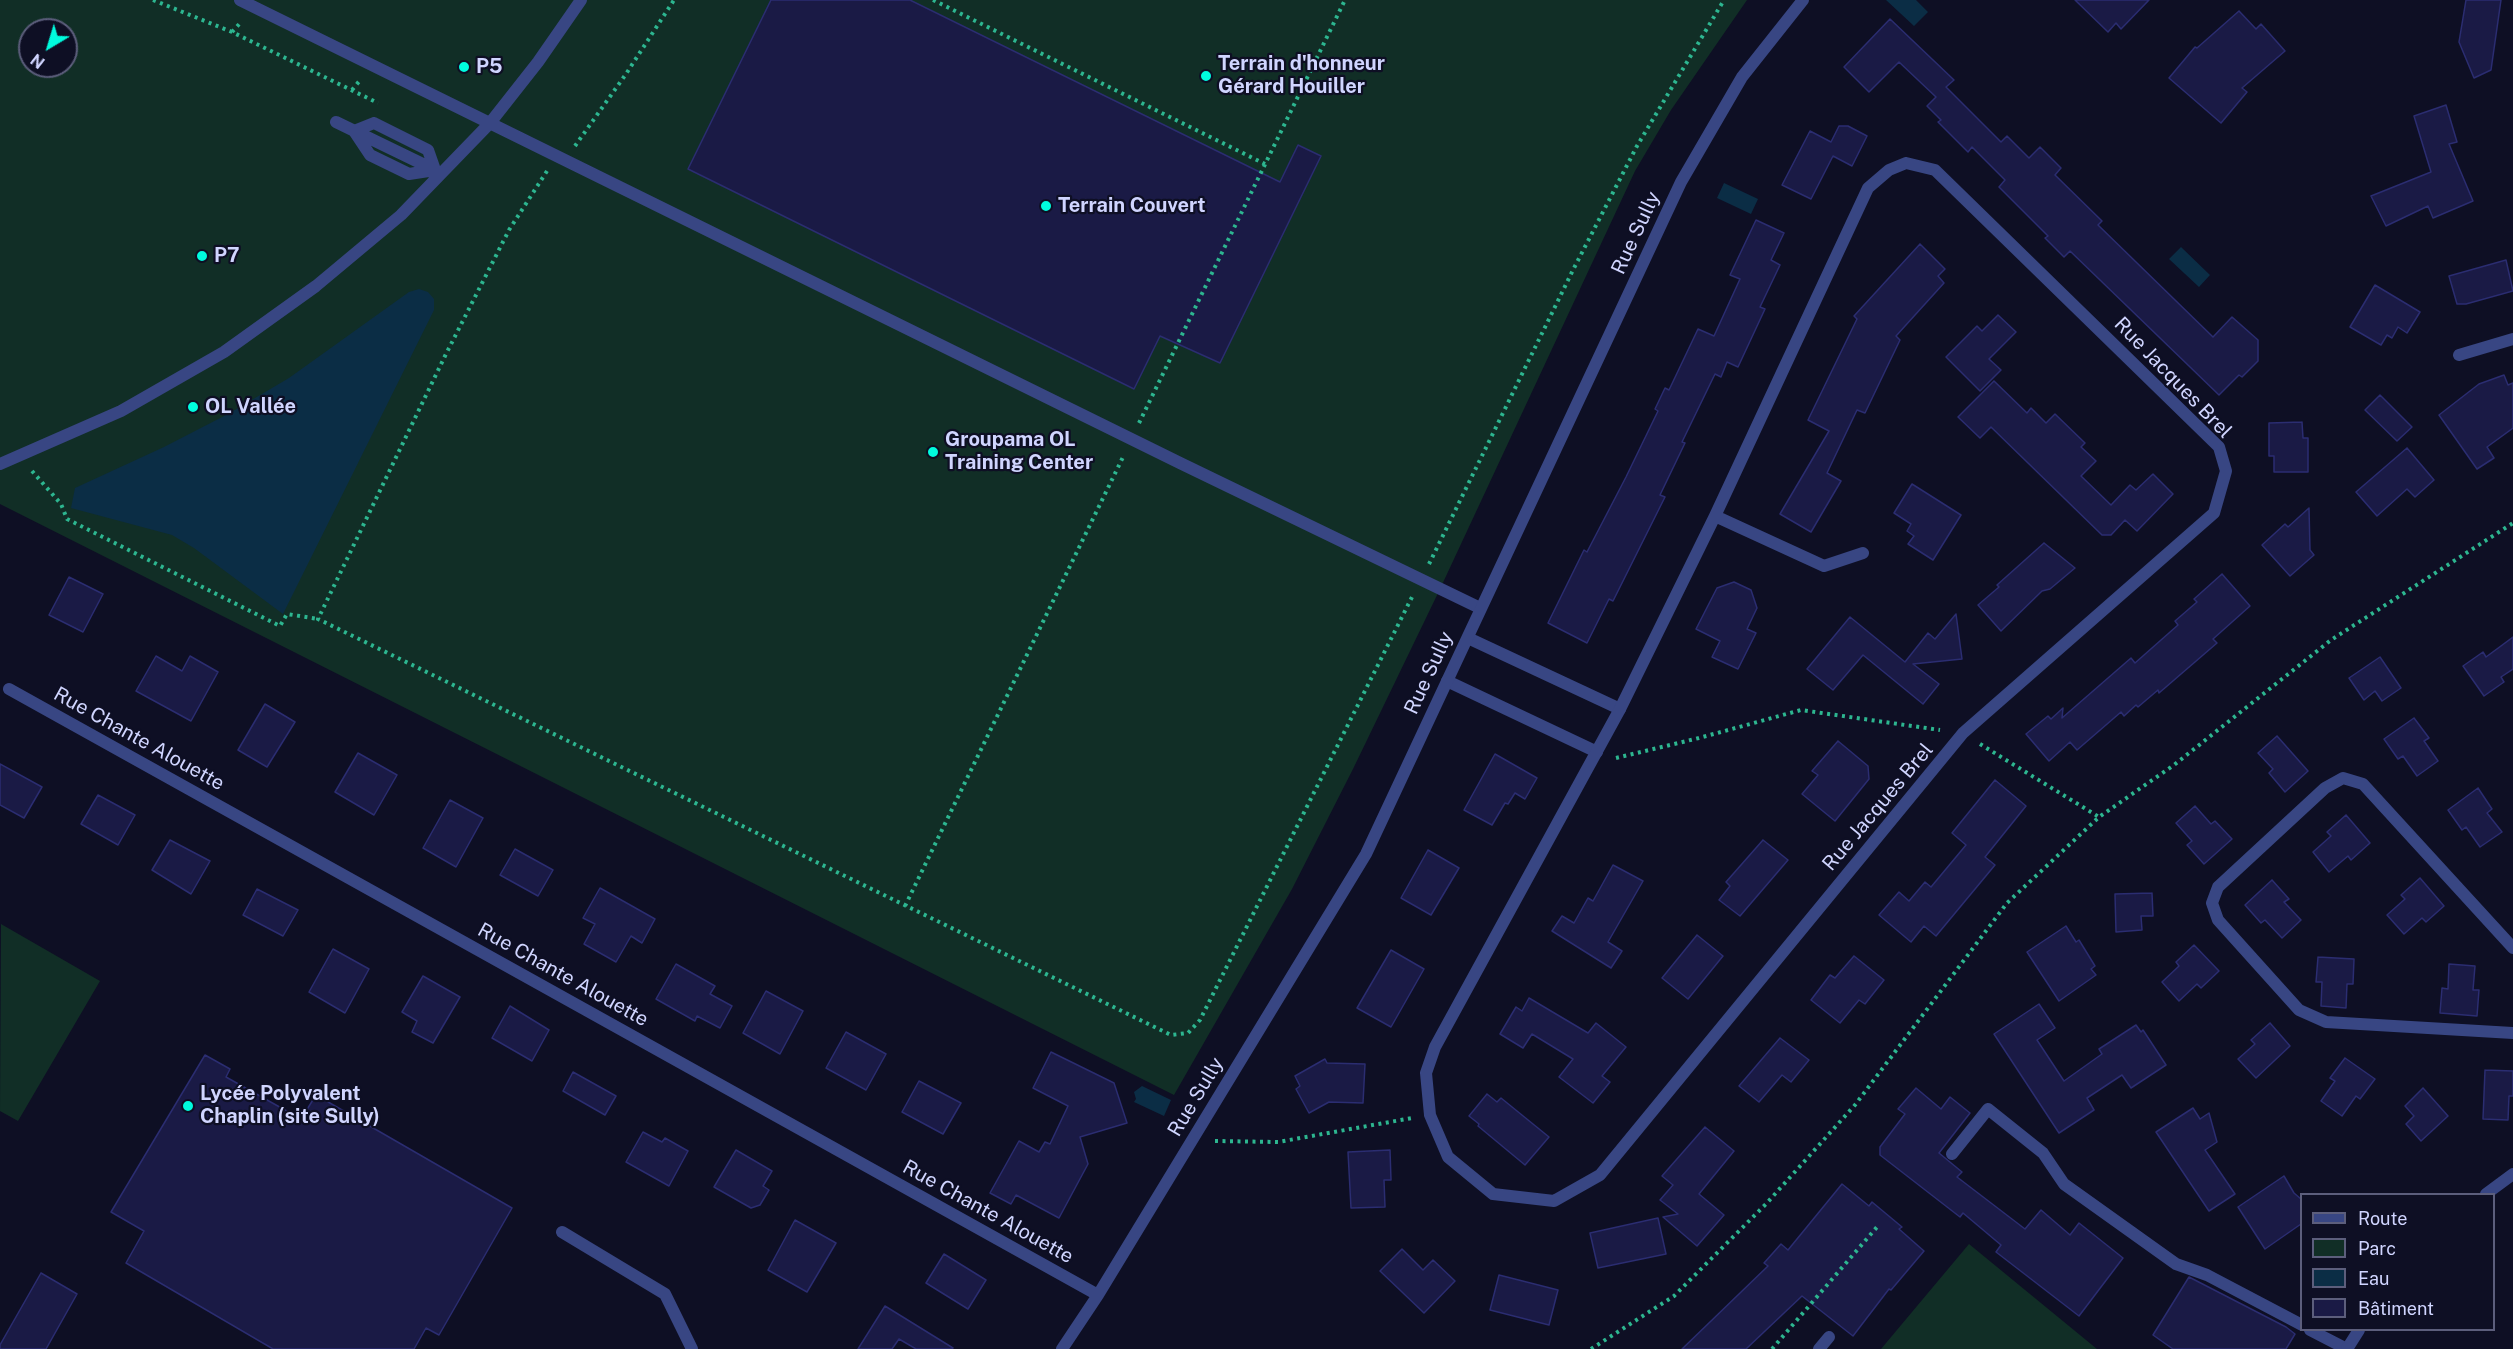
<!DOCTYPE html>
<html>
<head>
<meta charset="utf-8">
<style>
	body { margin:0 }
	#map { position:relative; width:2513px; height:1349px; overflow:hidden; background:#0e0f24; font-family:"Public Sans",sans-serif }
	canvas { display:block }
	.legend { position:absolute; left:2300px; top:1193px; width:195px; height:138px; box-sizing:border-box; background:#0e0f24; border:2px solid #5c5e7c; margin:0; padding:8px 10px; list-style:none; font-size:18px; color:#d0d5ff }
	.legend li { display:flex; align-items:center; gap:12px; height:30px }
	.legend b { width:30px; border:2px solid #5c5e7c }
	.north { position:absolute; left:18px; top:18px; width:60px; height:60px; box-sizing:border-box; background:#0e0f24; border:2px solid #5c5e7c; border-radius:50%; rotate:218deg; font-size:16px; font-weight:700; line-height:24px; text-align:center; color:#d0d5ff }
	.north::after { content:''; display:block; margin:auto; width:21px; height:27px; background:#00fbde; clip-path:polygon(50% 0,100% 100%,50% 72%,0 100%) }
</style>
</head>
<body>
<div id="map">
<canvas width="2513" height="1349"></canvas>
<ul class="legend">
<li><b style="height:8px;background:#384683"></b>Route</li>
<li><b style="height:16px;background:#112e26"></b>Parc</li>
<li><b style="height:16px;background:#0b2d45"></b>Eau</li>
<li><b style="height:16px;background:#1a1a45"></b>Bâtiment</li>
</ul>
<div class="north">N</div>
</div>
<script>
const ctx = document.querySelector('canvas').getContext('2d');
ctx.lineJoin = 'round';
function fillPath(path, color) { ctx.fillStyle = color; ctx.fill(path, 'evenodd'); }
const toPath = rows => new Path2D(rows.map(r => 'M' + r).join(''));
function trace(path, color, width, dash) { ctx.strokeStyle = color; ctx.lineWidth = width; ctx.lineCap = dash ? 'butt' : 'round'; ctx.setLineDash(dash || []); ctx.stroke(path); }
function drawText(font, color, halo, rows, align = 'center') {
  ctx.font = font + ' "Public Sans",sans-serif'; ctx.lineWidth = 4.5; ctx.setLineDash([]); ctx.textBaseline = 'middle'; ctx.strokeStyle = halo; ctx.fillStyle = color; for (const [text, x, y, turn = 0] of rows) {
    ctx.save(); ctx.translate(x, y); ctx.rotate((+turn || 0) * Math.PI / 180); ctx.textAlign = isNaN(turn) ? turn : align; if (halo) ctx.strokeText(text, 0, 0); ctx.fillText(text, 0, 0); ctx.restore();
  }
}
fillPath(toPath([
	[0,0,1747,0,1671,110,1635,171,1440,589,1353,769,1292,889,1174,1095,0,504],
	[30,30,66,30,66,66,30,66],
	[1,924,100,981,18,1121,0,1111],
	[1969,1244,2097,1349,1881,1349]
]), '#112e26');
fillPath(toPath([
	[1886,0,1916,0,1928,12,1914,26],
	[1724,183,1758,199,1751,214,1717,198],
	[2181,247,2210,275,2199,287,2169,259],
	[419,289,428,292,434,299,434,310,283,614,194,548,172,535,71,508,75,488,164,447,228,414,289,378,409,292],
	[1142,1086,1171,1100,1164,1116,1134,1102,1136,1099,1134,1092]
]), '#0b2d45');
const building = toPath([
	[771,0,910,0,1280,182,1298,145,1321,156,1220,363,1160,336,1134,389,688,169,771,0],
	[2075,0,2149,0,2121,29,2116,23,2108,32,2075,0],
	[2466,0,2501,0,2491,70,2474,78,2459,42,2466,0],
	[2239,11,2256,29,2261,24,2285,51,2242,88,2247,92,2221,123,2169,78,2195,47,2197,48,2239,11],
	[1890,19,1954,80,1946,87,2001,142,2007,136,2029,158,2040,147,2061,168,2055,175,2102,221,2098,225,2213,337,2232,317,2258,340,2258,361,2242,377,2239,375,2219,395,2070,251,2064,257,2045,238,2048,236,1999,187,2005,180,1972,147,1968,152,1938,122,1941,120,1927,106,1936,97,1899,62,1869,92,1844,67,1890,19],
	[2446,105,2457,142,2449,144,2473,201,2433,218,2428,206,2386,226,2371,196,2431,172,2414,116,2446,105],
	[1839,126,1848,126,1867,136,1852,166,1833,156,1811,199,1782,185,1810,131,1831,142,1839,126],
	[1756,220,1784,233,1771,260,1780,265,1760,307,1765,309,1738,367,1727,362,1721,377,1715,374,1682,442,1685,443,1660,495,1665,497,1613,601,1609,599,1587,643,1548,623,1584,550,1587,552,1626,477,1658,411,1655,409,1665,388,1669,390,1698,329,1714,336,1740,279,1730,275,1756,220],
	[1920,244,1945,269,1938,276,1944,283,1896,336,1900,340,1865,413,1857,410,1827,473,1841,481,1811,532,1780,514,1829,431,1808,420,1857,319,1854,316,1920,244],
	[2506,260,2513,291,2466,304,2457,304,2449,276,2506,260],
	[2375,285,2420,312,2407,333,2398,327,2392,338,2387,335,2381,345,2350,327,2375,285],
	[1998,315,2016,332,1989,359,2001,370,1980,391,1946,357,1977,326,1982,331,1998,315],
	[2504,375,2508,385,2513,383,2513,428,2487,447,2494,458,2477,469,2439,415,2479,384,2504,375],
	[1994,381,2027,413,2031,408,2046,423,2055,414,2085,443,2081,447,2096,461,2081,476,2111,505,2130,485,2136,490,2153,474,2173,494,2137,531,2125,520,2111,535,2102,535,1991,427,1980,438,1958,417,1994,381],
	[2380,395,2412,427,2397,441,2365,410,2380,395],
	[2302,422,2303,438,2308,438,2308,472,2274,472,2274,456,2269,456,2269,423,2302,422],
	[2407,448,2434,480,2415,497,2407,489,2377,516,2356,492,2407,448],
	[1912,484,1961,515,1933,560,1908,544,1914,536,1907,531,1911,524,1894,513,1912,484],
	[2309,508,2310,550,2314,555,2290,576,2262,545,2285,524,2288,527,2309,508],
	[2044,543,2075,568,2050,589,2042,591,2001,631,1978,605,1999,587,1997,585,2044,543],
	[2222,574,2250,606,2213,639,2217,643,2159,693,2158,690,2138,707,2136,705,2124,716,2121,712,2077,750,2070,742,2049,761,2026,734,2048,716,2051,719,2063,708,2062,718,2131,658,2135,663,2178,625,2175,621,2197,602,2194,599,2222,574],
	[69,577,103,594,83,632,49,615,69,577],
	[1734,582,1751,590,1757,608,1747,629,1756,633,1738,669,1712,657,1720,641,1696,629,1717,588,1734,582],
	[1956,614,1962,659,1913,664,1939,684,1923,704,1863,655,1833,690,1807,669,1850,617,1905,662,1928,633,1935,639,1956,614],
	[2513,637,2513,669,2501,677,2504,682,2484,696,2463,666,2483,652,2486,657,2513,637],
	[156,656,182,671,190,656,218,672,191,721,136,691,156,656],
	[2380,657,2401,688,2382,701,2375,691,2364,700,2349,678,2380,657],
	[265,704,295,722,267,767,238,750,265,704],
	[2414,718,2429,738,2424,741,2438,761,2417,776,2403,756,2398,759,2384,739,2414,718],
	[2277,736,2308,771,2285,792,2269,773,2273,769,2258,753,2277,736],
	[1838,741,1868,766,1869,779,1835,821,1802,794,1818,775,1812,771,1838,741],
	[358,753,397,775,374,815,335,792,358,753],
	[1495,754,1537,778,1525,799,1515,793,1508,804,1505,803,1492,825,1464,810,1495,754],
	[0,764,42,787,24,818,0,805,0,764],
	[1995,780,2026,806,1985,857,1995,865,1936,936,1924,926,1911,942,1879,915,1899,892,1909,901,1925,882,1931,887,1966,845,1952,833,1995,780],
	[2478,788,2492,809,2487,813,2502,832,2480,847,2466,827,2462,830,2448,810,2478,788],
	[98,795,135,815,118,845,81,824,98,795],
	[450,800,483,818,456,867,423,848,450,800],
	[2195,806,2211,824,2215,821,2232,839,2204,864,2187,845,2192,841,2176,823,2195,806],
	[2346,815,2370,843,2351,860,2348,856,2329,872,2313,852,2331,836,2327,832,2346,815],
	[170,840,210,861,191,894,152,870,170,840],
	[1763,840,1788,860,1740,916,1719,900,1730,886,1726,882,1763,840],
	[515,849,553,870,538,896,500,875,515,849],
	[1428,850,1459,868,1431,915,1401,898,1428,850],
	[1613,865,1643,881,1608,942,1622,951,1611,968,1552,931,1562,916,1574,923,1588,898,1593,901,1613,865],
	[2420,878,2444,906,2426,922,2422,918,2404,934,2387,915,2405,899,2401,895,2420,878],
	[2272,880,2289,899,2284,902,2301,920,2282,938,2265,920,2261,923,2245,905,2272,880],
	[600,888,655,919,642,943,631,936,616,962,584,944,595,924,583,918,600,888],
	[257,889,298,910,283,936,243,915,257,889],
	[2152,893,2153,916,2141,916,2142,930,2116,932,2115,894,2152,893],
	[2066,926,2076,942,2079,940,2095,966,2091,969,2096,975,2059,1001,2027,952,2066,926],
	[1697,935,1723,956,1688,999,1662,978,1697,935],
	[2194,945,2219,971,2201,988,2197,984,2179,1001,2162,982,2179,966,2176,962,2194,945],
	[333,949,369,969,345,1013,309,992,333,949],
	[1391,950,1424,969,1391,1027,1357,1008,1391,950],
	[1854,956,1884,980,1865,1004,1859,1000,1840,1023,1811,1000,1830,975,1835,978,1854,956],
	[2318,957,2354,959,2353,984,2347,984,2346,1008,2321,1006,2322,982,2316,982,2318,957],
	[676,964,715,986,710,994,732,1006,720,1028,697,1016,695,1021,656,999,676,964],
	[2449,964,2475,966,2473,990,2479,990,2477,1016,2440,1013,2442,988,2448,989,2449,964],
	[423,976,460,997,433,1043,412,1032,417,1021,402,1012,423,976],
	[766,991,803,1011,780,1054,743,1033,766,991],
	[1529,998,1588,1033,1596,1023,1626,1047,1602,1076,1610,1082,1593,1103,1559,1077,1573,1059,1532,1034,1523,1048,1500,1034,1516,1007,1522,1011,1529,998],
	[2039,1004,2055,1028,2037,1040,2064,1081,2102,1054,2099,1049,2136,1025,2141,1032,2143,1030,2166,1065,2131,1088,2122,1075,2087,1098,2094,1110,2059,1133,1994,1034,2039,1004],
	[510,1006,549,1030,532,1061,492,1038,510,1006],
	[2270,1023,2290,1046,2256,1078,2238,1059,2255,1044,2251,1040,2270,1023],
	[846,1032,886,1054,866,1090,826,1068,846,1032],
	[1780,1038,1809,1060,1791,1082,1782,1075,1759,1102,1739,1086,1780,1038],
	[1051,1052,1114,1083,1127,1123,1080,1137,1088,1164,1059,1218,1016,1195,1011,1204,990,1193,1019,1141,1039,1152,1045,1142,1050,1144,1068,1106,1033,1088,1051,1052],
	[205,1055,230,1069,226,1077,301,1119,316,1095,512,1208,439,1335,426,1328,414,1349,273,1349,126,1263,144,1231,111,1212,205,1055],
	[2345,1058,2375,1079,2360,1099,2356,1096,2342,1116,2321,1101,2335,1081,2330,1078,2345,1058],
	[1325,1059,1327,1063,1365,1064,1363,1103,1329,1102,1309,1113,1296,1089,1300,1086,1295,1076,1325,1059],
	[2485,1070,2513,1071,2513,1096,2509,1096,2508,1120,2483,1119,2485,1070],
	[573,1072,616,1096,605,1115,563,1091,573,1072],
	[919,1081,961,1103,943,1134,902,1112,919,1081],
	[1916,1088,1941,1109,1950,1097,1970,1113,1939,1153,1962,1172,1957,1177,2025,1229,2041,1210,2070,1235,2079,1223,2123,1258,2079,1316,1996,1252,2001,1245,1963,1213,1960,1217,1880,1155,1880,1147,1905,1114,1898,1109,1916,1088],
	[2423,1088,2448,1116,2421,1141,2406,1124,2414,1116,2405,1106,2423,1088],
	[1487,1094,1497,1102,1501,1098,1549,1137,1525,1165,1478,1126,1479,1124,1469,1116,1487,1094],
	[2193,1108,2200,1119,2209,1113,2217,1142,2205,1150,2235,1194,2209,1211,2156,1132,2193,1108],
	[1705,1127,1734,1151,1699,1194,1724,1215,1697,1246,1663,1217,1678,1214,1660,1200,1673,1185,1662,1176,1705,1127],
	[643,1132,662,1142,665,1138,688,1151,669,1186,626,1162,643,1132],
	[736,1150,772,1171,763,1186,769,1190,760,1205,751,1208,714,1187,736,1150],
	[1390,1150,1391,1180,1384,1180,1385,1207,1351,1208,1348,1152,1390,1150],
	[2284,1176,2294,1193,2301,1199,2301,1224,2265,1249,2238,1207,2284,1176],
	[1842,1184,1869,1206,1872,1202,1902,1227,1899,1229,1924,1251,1891,1290,1889,1289,1853,1336,1802,1296,1746,1349,1682,1349,1768,1266,1764,1263,1781,1244,1788,1250,1842,1184],
	[1658,1218,1666,1254,1598,1268,1590,1233,1658,1218],
	[795,1220,836,1243,807,1292,768,1270,795,1220],
	[1402,1249,1423,1270,1433,1260,1455,1281,1424,1313,1380,1271,1402,1249],
	[944,1254,986,1280,968,1309,926,1283,944,1254],
	[41,1273,77,1294,46,1349,0,1349,0,1345,41,1273],
	[1499,1275,1558,1290,1549,1325,1490,1310,1499,1275],
	[2189,1277,2286,1327,2295,1334,2286,1349,2173,1349,2153,1335,2189,1277],
	[885,1306,953,1348,952,1349,916,1349,899,1339,892,1349,858,1349,885,1306]
]);
fillPath(building, '#1a1a45');
trace(building, '#2b2d71', 1.5);
trace(toPath([
	[153,0,232,32,378,103],
	[933,0,1265,164],
	[232,32,242,21],
	[352,90,361,79],
	[575,146,626,74,674,0],
	[547,171,509,230,445,356,318,619,1171,1035,1188,1033,1200,1020,1413,595],
	[1139,423,1345,0],
	[32,471,61,504,67,519,280,626,287,614,318,619],
	[1429,564,1573,270,1637,146,1724,0],
	[1980,744,2099,817],
	[1616,758,1699,738,1801,710,1940,730],
	[905,906,1123,457],
	[1215,1141,1278,1142,1412,1118],
	[1591,1349,1674,1296,1766,1204,1855,1105,2007,903,2099,817,2174,765,2331,640,2513,523],
	[1772,1349,1877,1227]
]), '#2db690', 4, [3, 4.5]);
trace(toPath([
	[240,0,1180,463,1480,608],
	[336,122,435,170],
	[374,123,428,150,435,170,409,174,370,155,354,131,374,123],
	[0,464,121,411,224,352,316,286,401,215,490,123,538,62,581,0],
	[1468,638,1620,709],
	[1447,681,1597,752],
	[1952,1154,1988,1109,2043,1153,2064,1184,2176,1264,2207,1275,2302,1325],
	[562,1232,665,1294,692,1349],
	[2310,1330,2347,1349],
	[1819,1349,1829,1337]
]), '#384683', 12);
trace(toPath([
	[1906,163,1935,170,2219,447,2226,471,2214,513,1963,733,1600,1175,1554,1201,1493,1194,1448,1157,1430,1115,1426,1073,1435,1047,1620,709,1715,516,1868,188,1889,170,1906,163],
	[2459,355,2513,339],
	[1715,516,1824,566,1863,553],
	[9,689,1098,1295],
	[2513,948,2363,784,2343,778,2325,788,2218,887,2212,903,2218,920,2299,1010,2326,1022,2513,1033],
	[2486,1194,2513,1174],
	[1062,1349,1098,1295,1366,854,1681,182,1742,77,1803,0],
	[2347,1349,2359,1330]
]), '#384683', 12);
for (const [x, y, r, color] of [
	[464,67,6,"#00fbde"],
	[1206,76,6,"#00fbde"],
	[1046,206,6,"#00fbde"],
	[202,256,6,"#00fbde"],
	[193,407,6,"#00fbde"],
	[933,452,6,"#00fbde"],
	[188,1106,6,"#00fbde"]
]) { const dot = new Path2D(); dot.arc(x, y, r, 0, 2 * Math.PI); ctx.fillStyle = color; ctx.fill(dot); trace(dot, '#0e0f24', 2); }
drawText('bold 20px', '#d0d5ff', '#0e0f24', [
	["Terrain d'honneur",1218,64],
	["Gérard Houiller",1218,87],
	["P5",476,67],
	["Terrain Couvert",1058,206],
	["P7",214,256],
	["OL Vallée",205,407],
	["Groupama OL",945,440],
	["Training Center",945,463],
	["Lycée Polyvalent",200,1094],
	["Chaplin (site Sully)",200,1117]
], 'left');
drawText('20px', '#d0d5ff', '#0e0f24', [
	["Rue Sully",1636,233,-65],
	["Rue Jacques Brel",2173,378,46],
	["Rue Sully",1429,673,-65],
	["Rue Chante Alouette",139,739,29],
	["Rue Jacques Brel",1878,807,-50],
	["Rue Chante Alouette",563,975,29],
	["Rue Sully",1196,1097,-59],
	["Rue Chante Alouette",988,1212,29]
]);
</script>
</body>
</html>
